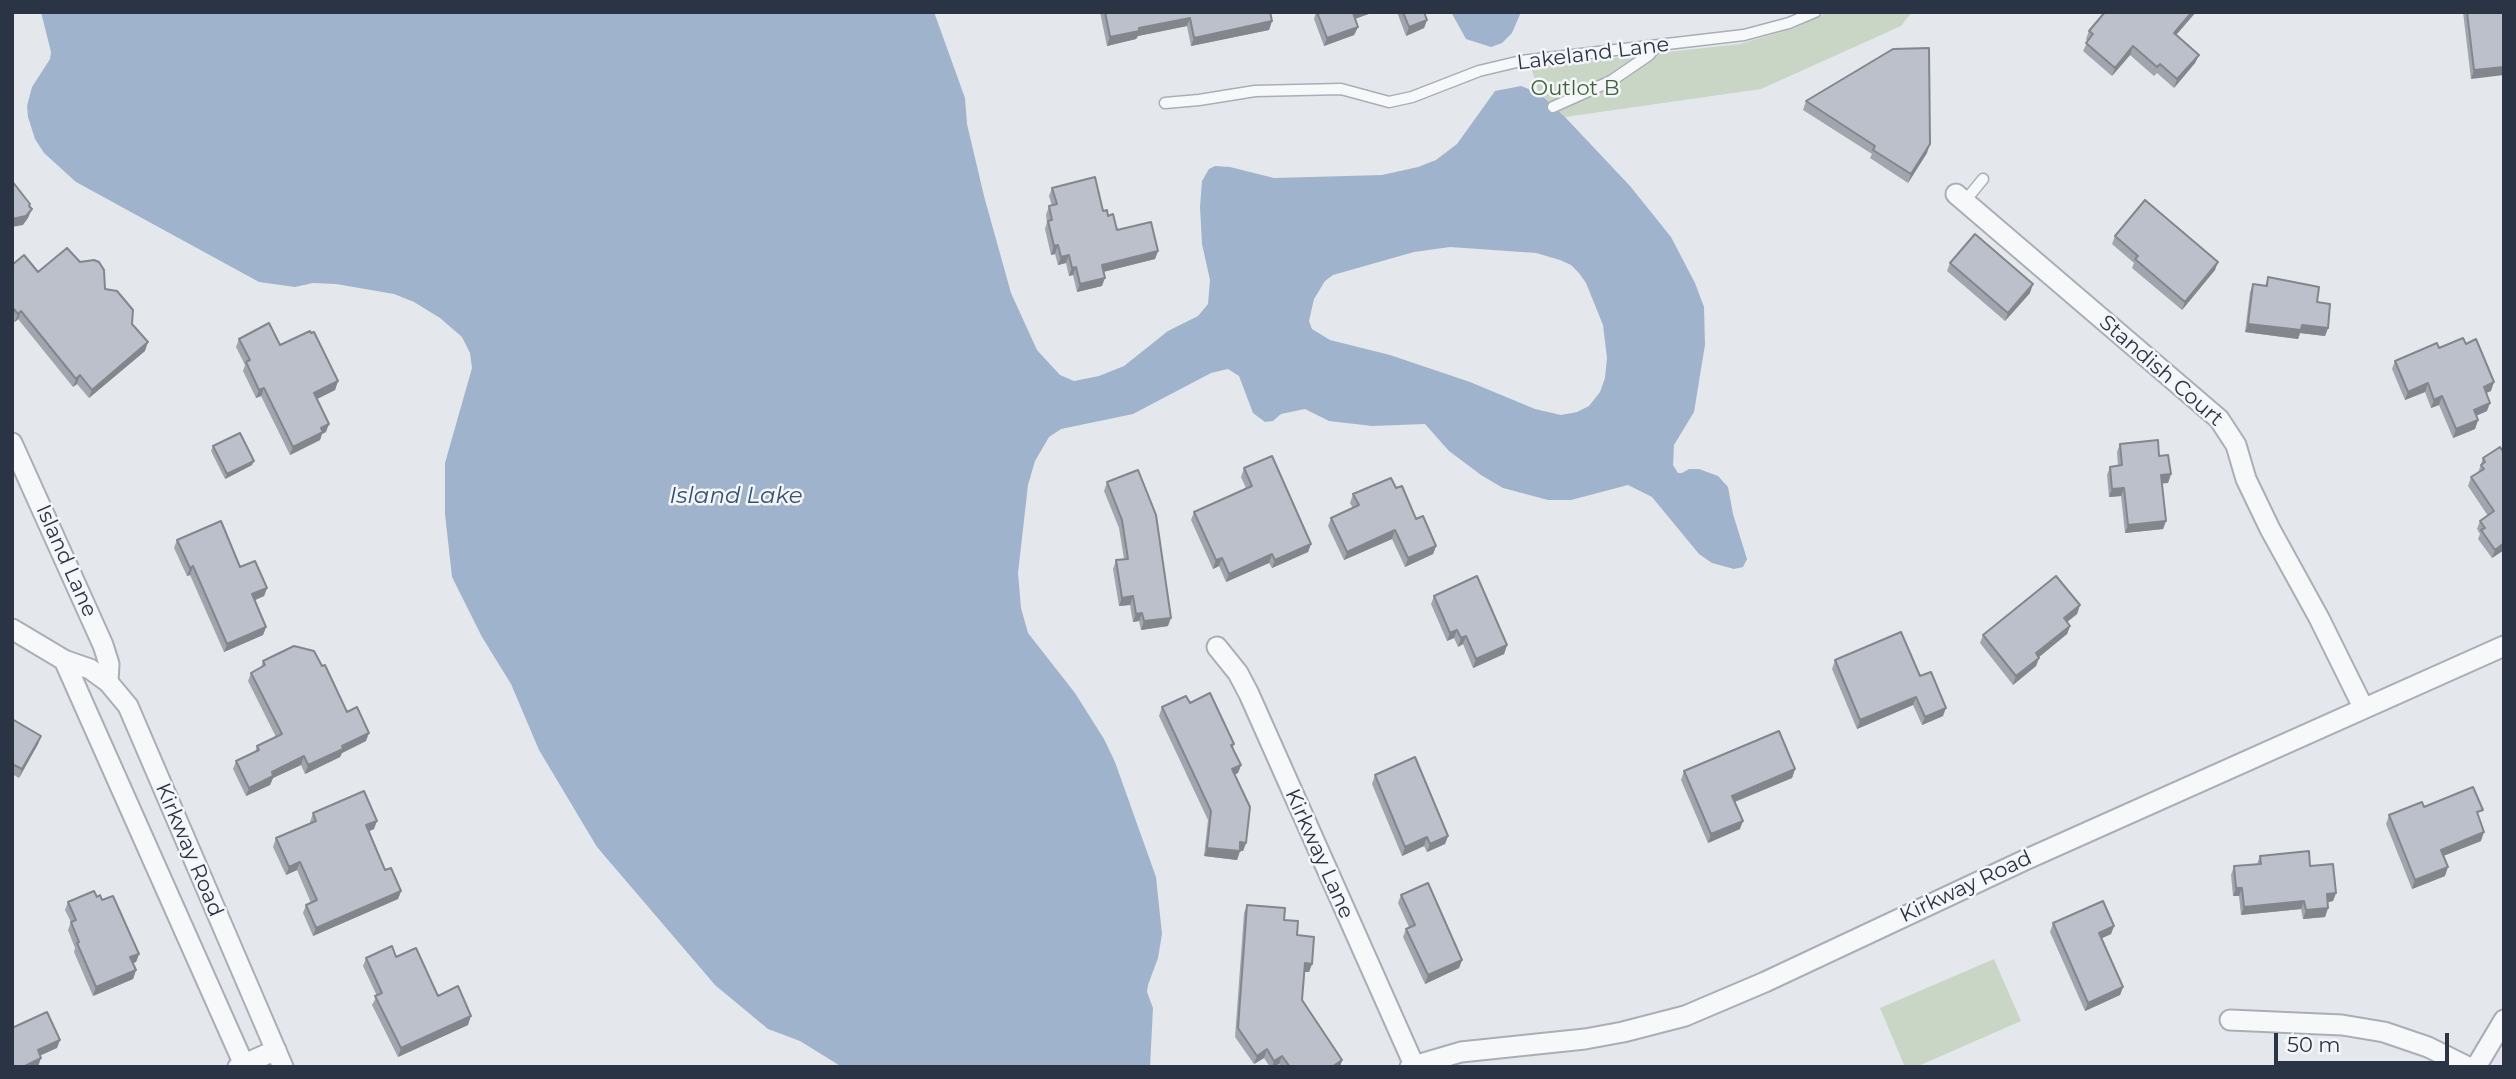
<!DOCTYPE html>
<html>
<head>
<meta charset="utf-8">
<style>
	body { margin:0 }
	#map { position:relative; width:2516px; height:1079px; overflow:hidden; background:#e4e7ec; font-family:Montserrat,sans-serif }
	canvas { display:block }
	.frame { position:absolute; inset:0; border:14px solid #2b3445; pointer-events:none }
	.scale { position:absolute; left:2274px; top:1033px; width:175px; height:32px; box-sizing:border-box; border:4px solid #2b3445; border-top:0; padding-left:9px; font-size:21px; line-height:24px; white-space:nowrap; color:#2b3445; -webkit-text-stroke:5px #f4f6f9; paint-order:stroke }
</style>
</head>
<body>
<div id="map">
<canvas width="2516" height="1079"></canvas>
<div class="frame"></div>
<div class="scale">50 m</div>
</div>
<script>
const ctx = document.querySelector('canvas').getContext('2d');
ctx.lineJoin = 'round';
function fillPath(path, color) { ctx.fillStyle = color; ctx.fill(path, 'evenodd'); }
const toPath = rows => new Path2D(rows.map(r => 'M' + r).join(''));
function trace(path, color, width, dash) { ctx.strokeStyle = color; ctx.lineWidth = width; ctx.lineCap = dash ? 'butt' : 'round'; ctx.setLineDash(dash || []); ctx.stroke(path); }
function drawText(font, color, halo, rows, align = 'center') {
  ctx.font = font + ' Montserrat,sans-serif'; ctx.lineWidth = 5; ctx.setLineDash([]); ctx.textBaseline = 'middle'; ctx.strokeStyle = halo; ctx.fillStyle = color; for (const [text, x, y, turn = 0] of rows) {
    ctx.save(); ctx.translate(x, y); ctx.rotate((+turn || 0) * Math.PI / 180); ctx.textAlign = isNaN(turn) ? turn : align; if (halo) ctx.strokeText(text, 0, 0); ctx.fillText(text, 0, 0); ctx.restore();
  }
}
fillPath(toPath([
	[1827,12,1912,12,1901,26,1761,89,1565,117,1539,93,1531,67,1740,44,1795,28],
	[1994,959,2021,1021,1916,1067,1905,1067,1880,1008]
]), '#c9d6c5');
fillPath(toPath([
	[41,12,934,12,965,98,967,124,984,196,1011,293,1037,350,1060,375,1074,381,1099,376,1124,366,1168,331,1198,316,1208,304,1210,280,1202,244,1200,207,1202,181,1209,169,1215,166,1230,167,1274,178,1382,175,1418,167,1436,160,1457,144,1495,91,1521,86,1539,93,1565,117,1630,186,1671,237,1695,283,1704,307,1705,345,1694,412,1674,445,1673,465,1678,473,1682,473,1689,469,1699,469,1718,476,1728,487,1733,514,1747,559,1743,567,1734,569,1712,563,1699,554,1652,497,1628,485,1571,500,1548,500,1503,488,1481,475,1449,451,1425,424,1372,426,1329,421,1305,409,1281,414,1273,421,1265,422,1253,413,1239,376,1228,369,1211,373,1133,414,1061,429,1049,437,1035,461,1028,485,1018,573,1021,608,1028,633,1075,693,1104,739,1115,762,1156,877,1162,934,1158,958,1148,985,1147,992,1153,1008,1150,1067,842,1067,800,1041,768,1029,715,985,597,847,539,750,511,684,482,637,452,577,445,514,445,463,472,368,470,353,462,337,440,318,414,302,394,294,336,284,313,283,295,287,259,282,76,182,44,153,35,139,28,117,27,106,32,87,50,59,51,52],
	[1450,247,1536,253,1560,260,1571,265,1579,273,1586,283,1603,325,1607,358,1605,378,1600,392,1589,406,1577,412,1561,415,1535,409,1470,382,1390,355,1330,340,1312,329,1309,321,1314,299,1325,281,1333,275,1414,252],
	[1451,12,1521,12,1512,33,1502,43,1491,47,1466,39]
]), '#9fb4cc');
const lane = toPath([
	[1165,103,1199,100,1255,91,1341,89,1389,102,1412,97,1479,71,1521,61,1744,35,1789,23,1815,12],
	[1553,107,1611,81,1649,55,1657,46],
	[1965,201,1983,179]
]);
const street = toPath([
	[1956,194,2219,419,2236,445,2246,479,2270,529,2319,618,2363,707],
	[12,443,103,645,109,664,108,682],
	[12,629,64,660,90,669,108,682,128,706,283,1067],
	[1217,647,1238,673,1249,694,1414,1065],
	[64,660,245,1067],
	[2230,1020,2342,1025,2384,1032,2428,1047,2468,1067],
	[238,1067,276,1050],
	[1410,1067,1461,1052,1585,1039,1623,1032,1685,1016,1765,982,2025,860,2504,646],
	[2476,1067,2504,1020]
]);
trace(lane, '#a9aeb7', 13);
trace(street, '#a9aeb7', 23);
trace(lane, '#f7f8fa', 10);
trace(street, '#f7f8fa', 19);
fillPath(toPath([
	[1100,12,1270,12,1272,21,1269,30,1191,46,1187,26,1138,36,1136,39,1107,46],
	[1316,12,1374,12,1355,19,1358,27,1354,35,1324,46,1314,19],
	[1397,12,1424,12,1427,20,1424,28,1406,36],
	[2105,12,2196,12,2176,35,2199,55,2195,63,2174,88,2157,73,2154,76,2130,55,2112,76,2083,51,2088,41,2086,39,2089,31],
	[2463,12,2504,12,2471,79],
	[1806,101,1927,153,1908,183,1870,158,1872,154,1803,110],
	[1052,188,1103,211,1108,216,1117,230,1158,251,1155,259,1103,272,1102,286,1077,292,1073,275,1069,276,1066,263,1058,265,1055,254,1051,255,1045,229,1047,222,1046,215,1049,206,1052,206,1049,196],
	[2115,236,2215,270,2182,310,2132,268,2134,263,2112,244],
	[80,262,105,289,132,324,145,351,89,398,77,384,73,387,18,319,15,322,12,319,12,265,38,272],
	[1950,263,2030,293,2005,321,1947,271],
	[2268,277,2317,302,2328,328,2325,336,2300,333,2298,339,2245,332,2250,292,2253,284,2265,286],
	[239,339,280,345,338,381,335,390,317,399,326,432,322,434,320,440,290,455,261,396,256,398,243,371,245,365,236,347],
	[2466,344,2491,391,2486,393,2487,411,2476,416,2478,420,2475,429,2453,438,2439,405,2431,408,2425,392,2405,400,2392,369,2395,361,2439,348],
	[2120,444,2159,456,2171,474,2168,483,2162,483,2166,521,2163,529,2125,533,2121,496,2109,497,2107,475,2110,467,2118,466,2117,452],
	[213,446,252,465,225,479,211,451],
	[2500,447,2504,550,2492,558,2478,539,2480,534,2477,529,2480,521,2488,516,2468,486,2471,477,2478,473,2483,458],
	[1244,468,1311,544,1308,552,1272,568,1269,563,1226,582,1219,566,1213,569,1191,520,1194,512,1246,488,1241,477],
	[1107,482,1168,626,1141,630,1139,621,1133,622,1130,605,1119,606,1113,569,1116,560,1124,559,1119,528,1104,491],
	[1396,488,1436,546,1433,554,1405,567,1392,539,1344,560,1328,526,1331,518,1353,508,1350,503,1353,494],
	[177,540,240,567,267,588,264,596,254,600,266,627,263,635,224,652,190,575,187,576,174,548],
	[1434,596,1507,645,1504,654,1473,668,1463,644,1458,647,1454,638,1447,641,1431,604],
	[2080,605,2077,614,2067,622,2070,626,2067,634,2039,657,2039,658,2036,666,2013,685,1980,643,1983,635],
	[1835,660,1920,676,1943,716,1922,725,1913,705,1857,729,1832,669],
	[263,661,347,712,366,741,342,753,340,757,305,774,301,765,273,778,270,785,246,796,233,769,236,761,255,752,257,746,276,737,248,681,251,673,261,668],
	[1190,703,1234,744,1233,748,1241,765,1238,773,1235,774,1246,843,1243,851,1240,851,1237,860,1204,856,1208,820,1159,716,1162,707],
	[12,719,41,736,38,744,19,778,12,774],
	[1795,769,1792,778,1735,802,1740,829,1708,843,1681,780,1684,771],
	[1375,775,1448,836,1445,844,1427,852,1424,846,1402,856,1372,784],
	[2424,807,2479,818,2481,841,2443,856,2445,876,2412,889,2386,824,2389,815],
	[313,813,374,829,369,831,385,870,401,891,398,899,313,936,303,913,306,905,311,903,297,870,286,875,273,847,276,838,310,823,310,822],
	[2260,856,2310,866,2336,893,2333,901,2328,902,2328,908,2325,917,2303,919,2301,909,2241,915,2239,896,2233,896,2231,875,2234,866,2257,864],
	[1401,895,1462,960,1459,968,1425,984,1403,937,1406,929,1409,927,1398,903],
	[97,897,102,900,139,954,136,962,133,963,136,970,133,979,93,996,74,952,75,948,68,930,71,922,65,910,68,902],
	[1247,905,1284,920,1297,935,1312,964,1309,972,1304,972,1302,1000,1342,1060,1340,1067,1281,1067,1279,1064,1275,1067,1270,1067,1264,1058,1254,1064,1235,1037,1244,913],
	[2053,923,2114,926,2111,934,2102,938,2123,987,2120,995,2085,1011,2050,932],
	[396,957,468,1025,398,1057,372,1005,377,996,363,966,366,958]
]), '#a1a5ae');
fillPath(toPath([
	[1355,12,1374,12,1349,21,1353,13],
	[2192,12,2196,12,2170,42,2174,33],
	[1190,18,1187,26,1138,36,1136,39,1107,46,1110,37,1139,28],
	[1427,20,1424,28,1406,36,1409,27],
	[1272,21,1269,30,1191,46,1194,38],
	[1358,27,1354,35,1324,46,1327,38],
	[2133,46,2130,55,2112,76,2115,68],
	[2199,55,2195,63,2174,88,2177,79],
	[2504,67,2504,75,2471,79,2474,70],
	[1930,144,1927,153,1908,183,1911,174],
	[32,209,28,218,23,225,12,227,12,219],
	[1058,245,1055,254,1051,255,1054,246],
	[1158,251,1155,259,1099,273,1102,265],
	[1069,255,1066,263,1058,265,1061,257],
	[2218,262,2215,270,2182,310,2185,302],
	[1076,267,1073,275,1069,276,1072,268],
	[1105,278,1102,286,1077,292,1080,284],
	[2033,284,2030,293,2005,321,2008,313],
	[21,311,18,319,15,322,18,314],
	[2248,324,2302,325,2328,328,2325,336,2300,333,2298,339,2245,332],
	[148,342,145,351,89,398,92,390],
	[80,375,77,384,73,387,76,379],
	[338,381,335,390,311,402,314,393],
	[2494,382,2491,391,2481,395,2484,387],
	[2428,383,2425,392,2405,400,2408,392],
	[264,388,261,396,256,398,259,390],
	[2442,396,2439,405,2431,408,2434,400],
	[2490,403,2487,411,2471,418,2474,410],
	[2478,420,2475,429,2453,438,2456,429],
	[329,424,326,432,322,434,320,440,290,455,293,447,321,428],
	[254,461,252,465,225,479,227,474],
	[2171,474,2168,483,2158,484,2161,475],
	[2124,488,2121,496,2109,497,2112,489],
	[2166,521,2163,529,2125,533,2128,525],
	[1395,530,1392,539,1344,560,1347,552],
	[2504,543,2504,550,2492,558,2495,550],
	[1311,544,1308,552,1272,568,1275,560],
	[1436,546,1433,554,1405,567,1408,558],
	[1272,554,1269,563,1226,582,1229,574],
	[1222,558,1219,566,1213,569,1216,560],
	[193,566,190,575,187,576,190,568],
	[267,588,264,596,249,603,252,594],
	[1133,596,1130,605,1119,606,1122,598],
	[2080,605,2077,614,2061,627,2064,618],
	[1142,613,1139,621,1133,622,1136,614],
	[1171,618,1168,626,1141,630,1144,621],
	[2070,626,2067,634,2033,662,2036,653],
	[266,627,263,635,224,652,227,644],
	[1457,630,1454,638,1447,641,1450,633],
	[1466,636,1463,644,1458,647,1461,638],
	[1507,645,1504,654,1473,668,1476,659],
	[2039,658,2036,666,2013,685,2016,676],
	[1916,697,1913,705,1857,729,1860,720],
	[1946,708,1943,716,1922,725,1925,717],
	[369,733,366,741,342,753,340,757,305,774,308,765,342,746],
	[41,736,38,744,19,778,22,769],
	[304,756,301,765,273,778,270,785,246,796,249,788,272,772],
	[1241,765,1238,773,1229,777,1232,769],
	[1795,769,1792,778,1729,804,1732,796],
	[377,821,374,829,363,834,366,825],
	[1743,821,1740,829,1708,843,1711,834],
	[2484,832,2481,841,2438,858,2441,850],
	[1448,836,1445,844,1427,852,1430,844],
	[1427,837,1424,846,1402,856,1405,847],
	[1240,842,1246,843,1243,851,1237,850],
	[1207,848,1240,851,1237,860,1204,856],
	[300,862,297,870,286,875,289,867],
	[2448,867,2445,876,2412,889,2415,880],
	[2236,888,2242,888,2239,896,2233,896],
	[401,891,398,899,313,936,316,928],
	[2336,893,2333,901,2324,903,2327,894],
	[2304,901,2301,909,2241,915,2244,907],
	[2328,908,2325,917,2303,919,2306,910],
	[2114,926,2111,934,2096,941,2099,933],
	[139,954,136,962,127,965,130,957],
	[1462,960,1459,968,1425,984,1428,975],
	[1305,963,1312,964,1309,972,1302,972],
	[136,970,133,979,93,996,96,987],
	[2123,987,2120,995,2085,1011,2088,1003],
	[471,1016,468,1025,398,1057,401,1048],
	[60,1040,57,1048,35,1058,38,1050],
	[1267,1049,1264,1058,1254,1064,1257,1056],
	[1282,1056,1279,1064,1275,1067,1272,1067,1274,1061],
	[41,1058,38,1067,23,1067],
	[1342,1060,1340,1067,1332,1067]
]), '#83868d');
const building = toPath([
	[1105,12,1270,12,1272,21,1194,38,1190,18,1139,28,1139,31,1110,37,1105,12],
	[1317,12,1355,12,1353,13,1358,27,1327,38,1317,12],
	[1403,12,1424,12,1427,20,1409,27,1403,12],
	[2105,12,2192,12,2174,33,2199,55,2177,79,2160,64,2157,67,2133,46,2115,68,2086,43,2093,34,2089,31,2105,12],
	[2467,12,2504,12,2504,67,2474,70,2467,12],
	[1929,48,1930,144,1911,174,1873,150,1875,146,1806,101,1893,49,1929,48],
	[1095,177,1103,211,1107,210,1108,216,1113,214,1117,230,1151,222,1158,251,1102,265,1105,278,1080,284,1076,267,1072,268,1069,255,1061,257,1058,245,1054,246,1048,221,1052,220,1049,206,1057,204,1052,188,1095,177],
	[12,181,30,204,29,206,32,209,26,216,12,219,12,181],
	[2145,200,2218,262,2185,302,2135,259,2138,256,2115,236,2145,200],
	[1975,234,2033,284,2008,313,1950,263,1975,234],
	[67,248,80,262,94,260,99,262,104,270,105,289,117,291,133,310,132,324,148,342,92,390,80,375,76,379,21,311,18,314,12,307,12,265,24,255,38,272,67,248],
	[2268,277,2319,287,2317,302,2330,304,2328,328,2302,325,2301,330,2248,324,2253,284,2267,286,2268,277],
	[269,323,280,345,310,331,311,333,314,332,338,381,314,393,329,424,321,428,323,432,293,447,264,388,259,390,246,362,250,360,239,339,269,323],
	[2463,338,2466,344,2476,339,2494,382,2484,387,2490,403,2474,410,2478,420,2456,429,2442,396,2434,400,2428,383,2408,392,2395,361,2437,343,2439,348,2463,338],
	[240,433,254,461,227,474,213,446,240,433],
	[2158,440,2159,456,2168,455,2171,474,2161,475,2166,521,2128,525,2124,488,2112,489,2110,467,2122,465,2120,444,2158,440],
	[2500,447,2502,450,2504,449,2504,543,2495,550,2481,530,2485,528,2480,521,2494,511,2471,477,2484,469,2481,465,2485,462,2483,458,2500,447],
	[1272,456,1311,544,1275,560,1272,554,1229,574,1222,558,1216,560,1194,512,1252,486,1244,468,1272,456],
	[1138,470,1156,515,1171,618,1144,621,1142,613,1136,614,1133,596,1122,598,1116,560,1128,559,1122,520,1107,482,1138,470],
	[1391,478,1396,488,1402,486,1416,519,1423,516,1436,546,1408,558,1395,530,1347,552,1331,518,1359,505,1353,494,1391,478],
	[221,521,240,567,255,561,267,588,252,594,266,627,227,644,193,566,190,568,177,540,221,521],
	[1477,576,1507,645,1476,659,1466,636,1461,638,1457,630,1450,633,1434,596,1477,576],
	[2056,576,2080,605,2064,618,2070,626,2036,653,2039,658,2016,676,1983,635,2056,576],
	[1901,632,1920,676,1931,672,1946,708,1925,717,1916,697,1860,720,1835,660,1901,632],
	[294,646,314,651,322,666,325,665,347,712,357,707,369,733,342,746,343,749,308,765,304,756,272,772,273,776,249,788,236,761,259,750,257,746,282,734,251,673,265,665,263,661,294,646],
	[1210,693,1234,744,1231,745,1241,765,1232,769,1250,807,1246,843,1240,842,1240,851,1207,848,1211,811,1162,707,1186,696,1190,703,1210,693],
	[12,719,41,736,22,769,12,764,12,719],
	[1779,731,1795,769,1732,796,1743,821,1711,834,1684,771,1779,731],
	[1415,757,1448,836,1430,844,1427,837,1405,847,1375,775,1415,757],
	[2473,787,2483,810,2477,812,2484,832,2441,850,2448,867,2415,880,2389,815,2422,802,2424,807,2473,787],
	[364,791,377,821,366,825,385,870,391,868,401,891,316,928,306,905,317,900,300,862,289,867,276,838,316,821,313,813,364,791],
	[2309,851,2310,866,2333,864,2336,893,2327,894,2328,908,2306,910,2304,901,2244,907,2242,888,2236,888,2234,866,2261,864,2260,856,2309,851],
	[1428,883,1462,960,1428,975,1406,929,1415,925,1401,895,1428,883],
	[94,891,97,897,100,895,102,900,113,896,139,954,130,957,136,970,96,987,77,943,79,942,71,922,76,920,68,902,94,891],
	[2103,901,2114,926,2099,933,2123,987,2088,1003,2053,923,2103,901],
	[1247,905,1285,908,1284,920,1298,921,1297,935,1314,937,1312,964,1305,963,1302,1000,1342,1060,1332,1067,1290,1067,1282,1056,1274,1061,1267,1049,1257,1056,1238,1028,1247,905],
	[392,946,396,957,416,948,438,996,458,986,471,1016,401,1048,375,996,382,993,366,958,392,946],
	[47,1012,60,1040,38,1050,41,1058,23,1067,12,1067,12,1028,47,1012]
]);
fillPath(building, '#bbc0ca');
trace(building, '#83868d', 2);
drawText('21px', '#2b3445', '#f4f6f9', [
	["Lakeland Lane",1593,54,-7],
	["Standish Court",2161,371,41],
	["Island Lane",66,561,66],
	["Kirkway Road",189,850,67],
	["Kirkway Lane",1319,854,66],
	["Kirkway Road",1966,887,-25]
]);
drawText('21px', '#3f6138', '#f4f6f9', [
	["Outlot B",1575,89]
]);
drawText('italic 23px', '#34527a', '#f4f6f9', [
	["Island Lake",736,496]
]);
</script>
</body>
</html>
